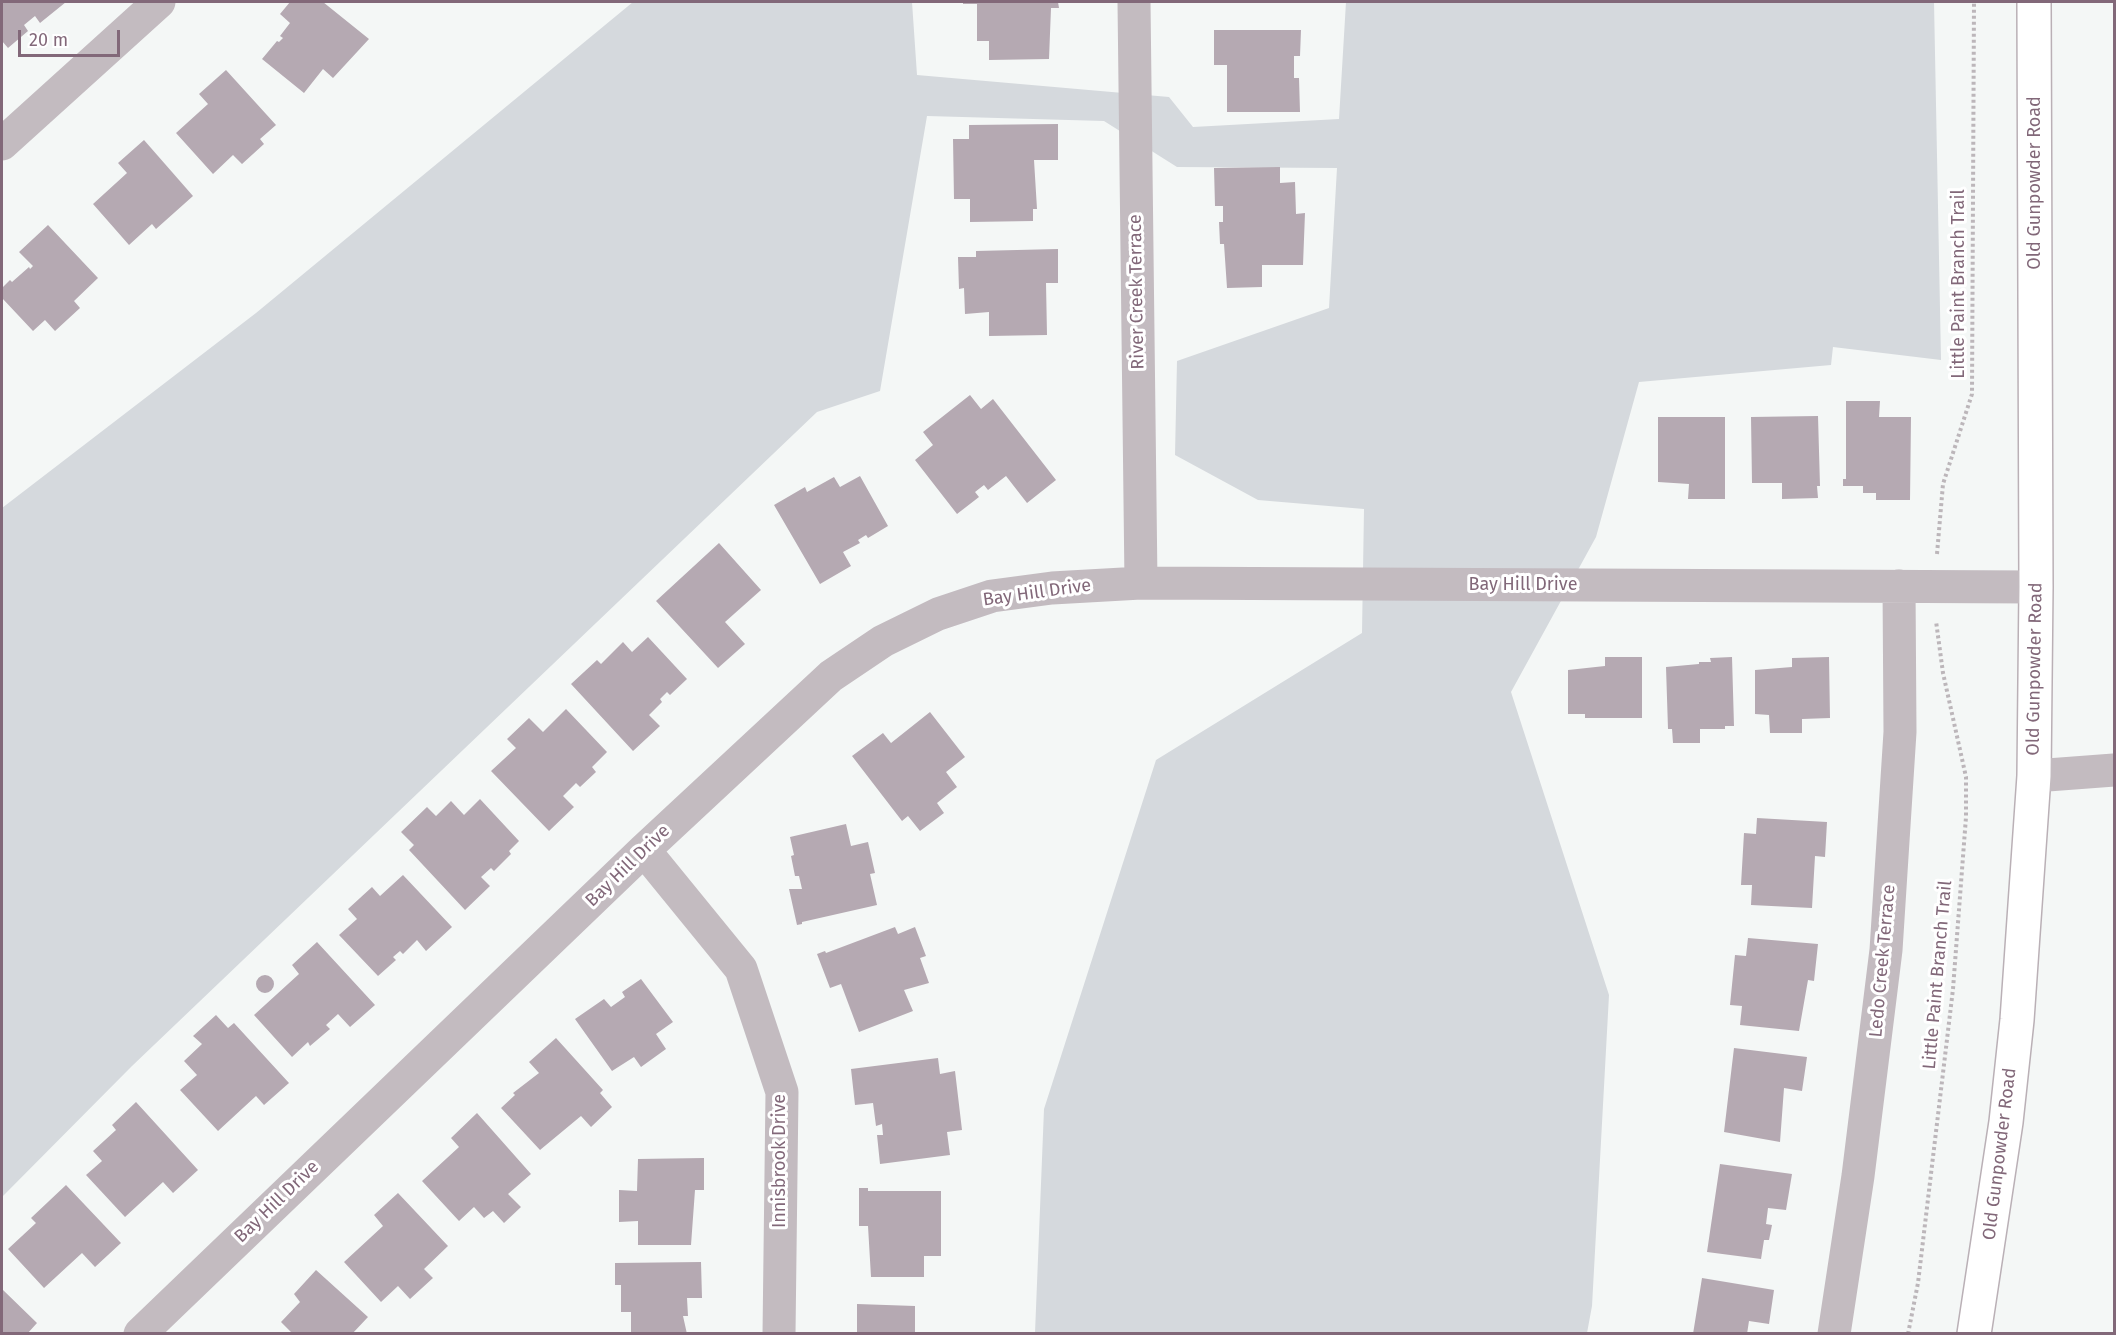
<!DOCTYPE html>
<html>
<head>
<meta charset="utf-8">
<style>
	body { margin:0 }
	#map { position:relative; width:2116px; height:1335px; overflow:hidden; background:#f4f7f6; font-family:"Fira Sans",sans-serif }
	canvas { display:block }
	.frame { position:absolute; inset:0; border:3px solid #826879; pointer-events:none }
	.scale { position:absolute; left:18px; top:30px; width:102px; height:27px; box-sizing:border-box; border:3px solid #826879; border-top:0; padding-left:8px; font-size:18px; line-height:21px; white-space:nowrap; color:#826879; -webkit-text-stroke:4px #fff; paint-order:stroke }
</style>
</head>
<body>
<div id="map">
<canvas width="2116" height="1335"></canvas>
<div class="frame"></div>
<div class="scale">20 m</div>
</div>
<script>
const ctx = document.querySelector('canvas').getContext('2d');
ctx.lineJoin = 'round';
function fillPath(path, color) { ctx.fillStyle = color; ctx.fill(path, 'evenodd'); }
const toPath = rows => new Path2D(rows.map(r => 'M' + r).join(''));
function trace(path, color, width, dash) { ctx.strokeStyle = color; ctx.lineWidth = width; ctx.lineCap = dash ? 'butt' : 'round'; ctx.setLineDash(dash || []); ctx.stroke(path); }
function drawText(font, color, halo, rows, align = 'center') {
  ctx.font = font + ' "Fira Sans",sans-serif'; ctx.lineWidth = 6; ctx.setLineDash([]); ctx.textBaseline = 'middle'; ctx.strokeStyle = halo; ctx.fillStyle = color; for (const [text, x, y, turn = 0] of rows) {
    ctx.save(); ctx.translate(x, y); ctx.rotate((+turn || 0) * Math.PI / 180); ctx.textAlign = isNaN(turn) ? turn : align; if (halo) ctx.strokeText(text, 0, 0); ctx.fillText(text, 0, 0); ctx.restore();
  }
}
fillPath(toPath([
	[633,2,912,2,917,75,1169,97,1193,127,1339,119,1346,2,1934,2,1941,360,1833,347,1831,365,1639,382,1596,537,1511,692,1609,995,1592,1306,1587,1333,1035,1333,1044,1109,1156,760,1362,633,1364,509,1258,500,1175,455,1177,361,1329,308,1337,168,1177,167,1104,121,927,116,880,391,817,412,132,1066,2,1197,2,508,256,313]
]), '#d5d9dd');
fillPath(toPath([
	[2,2,66,2,40,23,35,16,24,25,28,31,8,48,2,41],
	[290,2,323,2,369,39,333,78,323,69,304,93,262,59,277,41,279,42,283,38,280,36,290,23,280,14],
	[963,2,1058,2,1059,8,1051,8,1049,59,989,60,989,41,977,41,977,4,963,4],
	[1214,30,1301,30,1300,56,1294,56,1294,78,1299,78,1300,112,1227,112,1227,65,1214,65],
	[226,70,276,125,260,139,264,144,242,164,233,155,213,174,176,133,208,104,199,94],
	[1058,124,1058,160,1034,160,1037,209,1033,209,1033,221,970,222,970,199,954,199,953,139,969,139,969,125],
	[144,140,193,196,156,229,152,224,129,245,93,204,127,173,118,163],
	[1280,167,1280,183,1295,182,1296,214,1305,213,1303,265,1262,265,1262,287,1227,288,1224,244,1220,244,1219,222,1223,222,1223,206,1215,206,1214,168],
	[48,225,98,278,74,301,80,308,55,331,45,320,33,331,2,298,2,288,10,280,12,282,29,267,30,269,33,266,19,252],
	[1058,249,1058,283,1046,283,1047,335,989,336,989,312,965,314,964,288,959,289,958,257,976,257,976,251],
	[970,395,981,409,993,399,1056,480,1027,503,1006,476,988,490,984,485,975,492,979,497,957,514,915,460,933,445,923,432],
	[1846,401,1880,401,1879,417,1911,417,1910,500,1876,500,1876,493,1863,493,1863,486,1843,486,1843,479,1846,479],
	[1818,416,1820,486,1817,486,1818,498,1782,499,1782,483,1752,483,1751,417],
	[1658,417,1725,417,1725,499,1688,499,1689,484,1658,482],
	[860,476,888,526,868,538,866,535,858,540,860,543,843,552,851,566,820,584,774,505,805,487,807,492,834,477,840,487],
	[719,543,761,590,725,622,745,644,718,668,656,601],
	[648,637,687,679,670,695,667,692,660,699,662,702,649,715,660,726,633,751,571,684,597,660,601,664,623,642,632,652],
	[1605,657,1642,657,1642,718,1585,718,1585,714,1568,714,1568,670,1605,666],
	[1732,657,1734,726,1725,726,1725,729,1700,729,1700,743,1673,743,1672,729,1668,729,1666,667,1699,664,1699,662,1711,662,1710,658],
	[1829,657,1830,718,1802,719,1802,733,1770,733,1769,715,1755,714,1755,670,1792,667,1792,658],
	[566,709,607,752,592,767,596,772,580,787,576,783,563,796,574,807,549,831,491,771,516,748,507,739,529,718,543,732],
	[930,712,965,757,946,772,957,787,937,803,944,813,920,831,908,816,902,821,852,756,883,733,891,743],
	[480,799,519,841,509,851,511,854,494,871,491,868,481,877,490,886,465,910,409,850,414,845,401,832,427,807,436,816,451,801,464,815],
	[1757,818,1827,822,1825,857,1815,856,1812,908,1751,905,1752,885,1741,885,1744,833,1756,834],
	[846,824,851,846,868,842,875,873,870,874,877,905,802,922,802,924,797,925,789,889,802,889,799,876,795,876,791,856,794,855,790,837],
	[403,875,452,927,426,951,417,940,403,954,400,951,393,957,396,960,378,976,339,935,357,919,348,909,372,887,380,896],
	[895,927,898,934,915,927,926,956,920,958,929,983,904,990,913,1011,859,1032,841,984,830,988,817,954,825,951,826,953],
	[1748,938,1818,944,1814,981,1808,980,1799,1031,1740,1025,1742,1006,1730,1005,1735,955,1746,956],
	[317,942,375,1005,350,1027,338,1014,326,1025,330,1029,310,1046,308,1042,292,1057,254,1015,299,974,292,965],
	'256 984a9 9 0 1 1 18 0a9 9 0 1 1-18 0Z',
	[641,979,673,1022,656,1034,666,1049,641,1067,634,1057,612,1071,575,1019,604,999,611,1007,625,997,622,992],
	[216,1015,228,1028,234,1023,289,1083,264,1105,256,1096,218,1131,180,1090,197,1075,184,1061,202,1044,193,1036],
	[556,1038,603,1090,600,1093,612,1107,591,1127,581,1116,540,1150,501,1108,515,1095,513,1093,539,1073,529,1062],
	[1734,1048,1807,1057,1802,1091,1784,1088,1780,1142,1724,1132],
	[938,1058,940,1074,955,1071,962,1130,947,1132,950,1155,880,1164,877,1135,883,1135,882,1124,876,1126,873,1103,855,1105,851,1069],
	[136,1102,198,1170,173,1193,163,1182,125,1217,86,1175,102,1161,93,1151,116,1130,112,1125],
	[477,1113,531,1174,508,1194,521,1207,504,1223,493,1211,484,1218,474,1207,459,1221,422,1181,459,1147,451,1138],
	[704,1158,704,1190,695,1190,691,1245,638,1245,638,1221,619,1222,619,1190,637,1191,638,1159],
	[1720,1164,1792,1174,1786,1210,1768,1208,1766,1224,1772,1225,1769,1240,1764,1240,1761,1259,1707,1252],
	[66,1185,121,1243,95,1267,82,1253,44,1288,8,1249,36,1223,31,1218],
	[859,1188,868,1188,868,1191,941,1191,941,1256,924,1256,924,1277,871,1277,868,1226,859,1226],
	[398,1193,448,1246,424,1269,433,1278,410,1299,398,1286,381,1302,344,1262,383,1226,374,1215],
	[701,1262,702,1298,687,1298,688,1316,683,1316,687,1334,631,1334,631,1312,621,1312,621,1285,615,1285,615,1263],
	[316,1270,368,1317,352,1334,293,1334,281,1322,300,1302,294,1294],
	[1702,1278,1774,1290,1769,1324,1749,1321,1747,1334,1693,1334],
	[2,1289,37,1323,27,1334,2,1334],
	[857,1304,915,1306,915,1334,857,1334]
]), '#b5a9b2');
const secondary = toPath([
	[1974,1334,2006,1122,2017,1020,2034,776,2036,587,2034,2]
]);
trace(secondary, '#bab0b6', 36);
trace(toPath([
	[1937,554,1943,484,1972,394,1974,2],
	[1908,1334,1918,1283,1953,989,1966,817,1966,777,1943,673,1936,621]
]), '#bcb6ba', 4, [3, 3]);
trace(toPath([
	[1134,2,1141,583],
	[2,144,159,2],
	[2034,776,2114,770],
	[644,850,741,969,782,1092,779,1334],
	[140,1334,644,850,831,676,883,641,938,614,992,596,1052,588,1141,583,2036,587],
	[1834,1334,1858,1176,1886,950,1900,732,1899,586]
]), '#c3bbc0', 33);
trace(secondary, '#fff', 33);
drawText('18px', '#826879', '#fff', [
	["Old Gunpowder Road",2035,183,-90],
	["Little Paint Branch Trail",1959,284,-90],
	["River Creek Terrace",1137,292,-91],
	["Bay Hill Drive",1523,585],
	["Bay Hill Drive",1037,593,-8],
	["Old Gunpowder Road",2035,669,-89],
	["Bay Hill Drive",628,866,-44],
	["Ledo Creek Terrace",1883,961,-85],
	["Little Paint Branch Trail",1938,975,-85],
	["Old Gunpowder Road",2000,1154,-83],
	["Innisbrook Drive",780,1161,-90],
	["Bay Hill Drive",277,1202,-44]
]);
</script>
</body>
</html>
